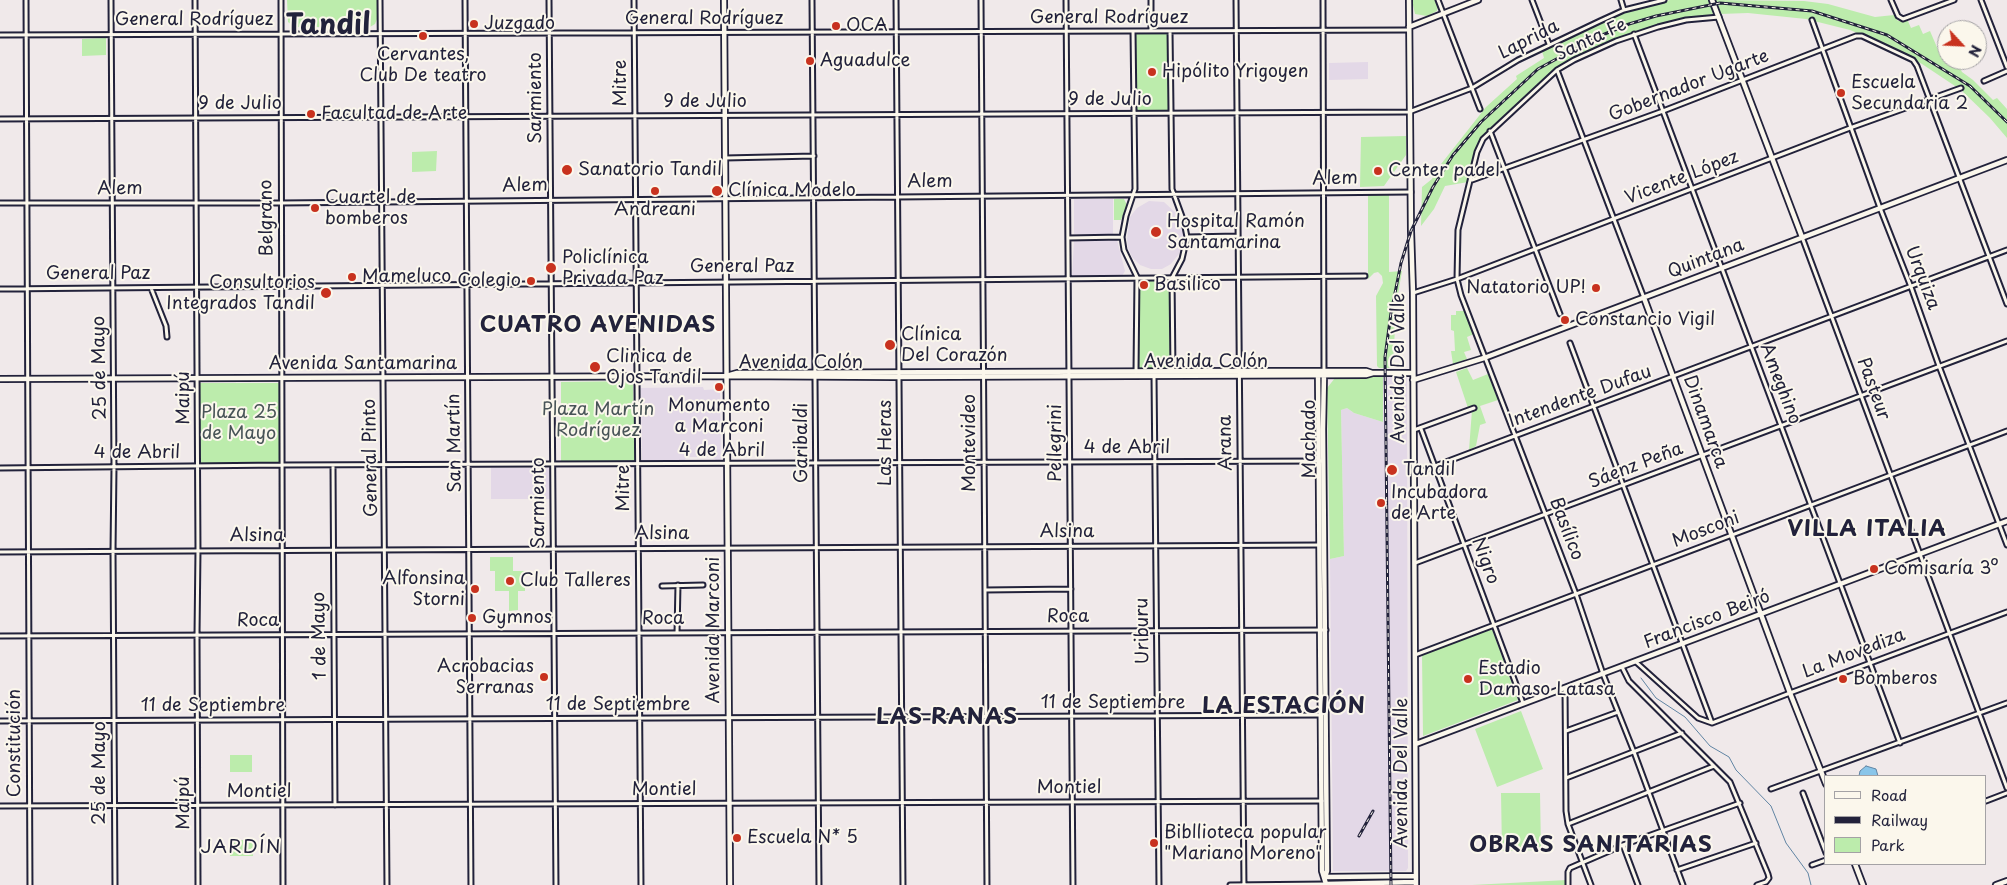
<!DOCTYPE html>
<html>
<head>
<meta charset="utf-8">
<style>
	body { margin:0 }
	#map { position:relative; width:2007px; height:885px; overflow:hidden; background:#f0e9ea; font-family:"Playpen Sans",sans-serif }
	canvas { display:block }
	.legend { position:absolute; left:1824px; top:775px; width:162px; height:90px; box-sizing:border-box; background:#fbf7ec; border:1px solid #a4a2a5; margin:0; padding:6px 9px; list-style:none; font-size:15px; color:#22223b }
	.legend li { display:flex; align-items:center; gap:10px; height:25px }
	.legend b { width:25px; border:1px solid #a4a2a5 }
	.north { position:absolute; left:1937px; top:20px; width:50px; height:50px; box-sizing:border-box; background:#fbf7ec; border:1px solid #a4a2a5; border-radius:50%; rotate:115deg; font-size:14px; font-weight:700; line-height:20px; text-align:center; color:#22223b }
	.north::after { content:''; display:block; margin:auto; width:18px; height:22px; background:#c8321e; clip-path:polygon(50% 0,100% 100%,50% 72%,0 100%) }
</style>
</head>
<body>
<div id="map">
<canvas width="2007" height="885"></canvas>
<ul class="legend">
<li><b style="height:6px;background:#fbf7ec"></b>Road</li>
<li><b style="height:6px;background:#22223b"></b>Railway</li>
<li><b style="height:14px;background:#bcecac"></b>Park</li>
</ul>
<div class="north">N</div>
</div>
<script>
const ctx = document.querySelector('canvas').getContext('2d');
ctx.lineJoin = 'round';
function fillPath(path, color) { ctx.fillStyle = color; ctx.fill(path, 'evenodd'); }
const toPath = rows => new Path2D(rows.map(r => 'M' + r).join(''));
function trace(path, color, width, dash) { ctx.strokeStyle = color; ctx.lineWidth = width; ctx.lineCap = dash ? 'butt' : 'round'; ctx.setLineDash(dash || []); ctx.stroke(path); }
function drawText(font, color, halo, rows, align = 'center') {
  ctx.font = font + ' "Playpen Sans",sans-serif'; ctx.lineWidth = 4; ctx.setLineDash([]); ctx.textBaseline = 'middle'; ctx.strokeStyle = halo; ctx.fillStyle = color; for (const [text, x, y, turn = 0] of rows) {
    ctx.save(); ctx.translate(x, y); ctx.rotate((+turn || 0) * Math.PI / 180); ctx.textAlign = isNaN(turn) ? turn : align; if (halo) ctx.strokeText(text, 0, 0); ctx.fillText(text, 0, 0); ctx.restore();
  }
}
fillPath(toPath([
	[1368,62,1368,79,1329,80,1329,63],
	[1074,199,1113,199,1113,234,1074,234],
	[1149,201,1164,202,1179,216,1184,226,1184,237,1182,250,1171,264,1162,269,1151,269,1140,265,1132,257,1128,248,1127,239,1130,217,1137,208],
	[1117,240,1125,271,1122,276,1072,276,1074,241],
	[1407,375,1408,868,1406,871,1333,871,1330,559,1344,556,1341,410,1347,408,1354,413,1383,422,1383,376],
	[703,387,704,390,720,389,721,460,716,460,712,457,687,457,684,461,642,461,641,388],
	[491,468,551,468,551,499,491,499]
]), '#e3d8e7');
fillPath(toPath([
	[287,0,377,0,377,19,375,24,370,27,294,27,288,22],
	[1412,0,1436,0,1438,5,1437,11,1427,16,1415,14],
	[1670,0,1710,0,1713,14,1659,24,1630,34,1559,67,1481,137,1474,153,1468,182,1445,186,1434,209,1421,226,1422,187,1432,179,1434,173,1486,107,1517,79,1516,76,1519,74,1544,58,1542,51,1620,14],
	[1715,0,1804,1,1828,4,1875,17,1894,15,1898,21,1908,21,1911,28,1919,25,1923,34,1930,31,1939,52,1944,50,1947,60,1956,60,1962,72,1973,80,1993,100,1997,98,2007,109,2007,138,1990,118,1961,90,1922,64,1862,35,1850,30,1806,19,1748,13,1720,14],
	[1168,33,1169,111,1136,112,1136,34],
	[106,38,106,55,82,56,82,39],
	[1406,136,1406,155,1384,186,1360,187,1361,137],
	[437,151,436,171,412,172,412,152],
	[1389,194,1389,272,1402,271,1396,306,1393,368,1379,368,1377,366,1376,296,1383,283,1382,276,1378,272,1374,273,1368,279,1368,195],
	[1114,199,1124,199,1127,205,1121,220,1114,220],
	[1169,279,1170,370,1138,370,1139,280],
	[1456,311,1465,311,1474,334,1467,337,1471,350,1464,352,1467,359,1453,364,1451,351,1455,351,1454,331,1451,330,1451,315,1456,315],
	[1467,368,1473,380,1488,374,1498,400,1480,406,1486,423,1480,425,1476,446,1469,450,1472,410,1469,411,1456,372],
	[1383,376,1383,422,1354,413,1347,408,1341,410,1344,556,1330,559,1327,388,1335,378],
	[633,381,635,461,561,461,561,382],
	[200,383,279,383,280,463,199,464],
	[490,557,513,557,513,571,525,571,525,591,518,591,518,610,509,611,509,591,495,591,495,571,490,571],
	[1492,629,1518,700,1423,736,1422,655],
	[1521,711,1543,769,1497,787,1475,729],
	[230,755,252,755,252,772,230,772],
	[1501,793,1540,793,1541,850,1502,851],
	[230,840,253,840,253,856,230,856],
	[1567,880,1567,885,1472,885]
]), '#bcecac');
const water = toPath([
	[1866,766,1876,769,1878,776,1859,776,1860,771,1866,766]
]);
fillPath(water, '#89c5e9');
trace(water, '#6084a3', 1);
trace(toPath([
	[1641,678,1656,698,1685,717,1710,746,1729,757,1736,770,1771,806,1786,843,1808,873,1811,885]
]), '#6084a3', 1);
const street = toPath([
	[26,0,30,885],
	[111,0,114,467,113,551,115,885],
	[195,0,198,550,197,635,198,885],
	[281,0,283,885],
	[380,0,387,885],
	[465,0,471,885],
	[549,0,556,885],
	[634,0,641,885],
	[812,0,819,885],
	[896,0,903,885],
	[981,0,987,885],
	[1066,0,1073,885],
	[1151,0,1151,31],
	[1236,0,1244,885],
	[1323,0,1324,371],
	[1438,0,1480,109],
	[1532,0,1549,44],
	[1621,0,1624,10],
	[1891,0,1898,16,1903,19,1954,0],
	[1981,0,2007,67],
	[1812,20,1880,208,1911,287,1939,366,2007,545],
	[1133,31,1135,189,1126,216,1122,237,1124,250,1137,277,1136,372],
	[1170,31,1172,189,1184,222,1187,237,1182,259,1172,278,1173,371],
	[1634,34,1900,743],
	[0,35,1409,30],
	[1557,70,1644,298],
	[1984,81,2007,71],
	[0,119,1409,112,1472,88,1518,60,1600,21,1624,10,1664,0],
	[1490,131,1560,314],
	[725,158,814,156],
	[1472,180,1663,111,1856,36,1862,36,1913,60,1917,66,2007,304],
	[0,203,281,203,1411,192],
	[1187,237,1238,236],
	[1802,237,2007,788],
	[1068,238,1122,237],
	[151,288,166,326,167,337],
	[0,289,1365,276],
	[1413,293,1457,279,1850,128,1961,88],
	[1570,343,1712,723],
	[1154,376,1159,885],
	[1421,429,1523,703],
	[1414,430,1474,408],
	[333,466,335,805],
	[0,468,282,465,1323,461],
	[1414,474,2007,250],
	[0,552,1319,545],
	[1415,563,2007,341],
	[662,586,703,585],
	[985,590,1071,589],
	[677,633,678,585],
	[0,636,1326,630],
	[1415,655,2007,431],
	[1636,662,1698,718,1712,723],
	[1622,667,1629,681,1730,782,1768,874,1769,878,1766,882,1757,885],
	[1565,689,1566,811,1568,824,1591,885],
	[0,721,1321,715],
	[1712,723,1790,693,2007,612],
	[1566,731,1618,712],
	[1566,778,1682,733],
	[1771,789,2007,703],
	[1803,793,1826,853],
	[1986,801,2007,793],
	[0,806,1322,801],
	[1568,824,1714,766],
	[1623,845,1638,885],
	[1812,865,1826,860],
	[1677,870,1756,843],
	[1230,885,1326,884],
	[1568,885,1568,872,1570,868,1623,845,1740,803],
	[1683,885,1634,752,1603,674,1576,594,1461,295,1457,279,1458,230,1477,152,1483,139,1557,70,1574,60,1616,41,1658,27,1686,20,1719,17]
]);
const secondary = toPath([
	[724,0,730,885],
	[1409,0,1411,231,1413,293,1416,885],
	[1712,0,1802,237],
	[1409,27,1478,0],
	[1644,298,1790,693,1826,784],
	[1318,373,1322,871,1326,884,1416,882],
	[1324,374,1323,429,1327,871,1325,877],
	[730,375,737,373,1239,371,1366,371,1372,373],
	[0,379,727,376,895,377,1366,375,1373,373,1413,373],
	[1413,380,1484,358,2007,160],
	[1416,744,2007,521],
	[1855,864,1863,885],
	[1325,877,1416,876],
	[1996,885,2007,881]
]);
trace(street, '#22223b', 7);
trace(secondary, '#22223b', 8);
trace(street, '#fbf7ec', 3);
trace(secondary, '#fbf7ec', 4.5);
const rail = toPath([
	[1359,836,1373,811],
	[1391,885,1385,357,1391,313,1401,263,1411,231,1433,187,1453,155,1481,122,1538,69,1595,38,1629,24,1656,16,1720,3,1812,11,1887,35,1970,86,2007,122]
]);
trace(rail, '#22223b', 3);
trace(rail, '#fbf7ec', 1, [4]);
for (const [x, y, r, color] of [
	[474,24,5,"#c8321e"],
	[836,26,5,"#c8321e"],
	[423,36,5,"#c8321e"],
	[810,61,5,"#c8321e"],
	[1152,72,5,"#c8321e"],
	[1841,93,5,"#c8321e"],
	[311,114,5,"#c8321e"],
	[567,170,6,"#c8321e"],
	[1378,171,5,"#c8321e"],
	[655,191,5,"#c8321e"],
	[717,191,6,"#c8321e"],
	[315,208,5,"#c8321e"],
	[1156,232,6,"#c8321e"],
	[551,268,6,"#c8321e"],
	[352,277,5,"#c8321e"],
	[531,281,5,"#c8321e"],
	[1144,285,5,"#c8321e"],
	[1596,288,5,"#c8321e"],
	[326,293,6,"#c8321e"],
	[1565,320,5,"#c8321e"],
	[890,345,6,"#c8321e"],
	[595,367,6,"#c8321e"],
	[719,387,5,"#c8321e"],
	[1392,470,6,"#c8321e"],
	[1381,503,5,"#c8321e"],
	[1874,569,5,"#c8321e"],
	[510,581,5,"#c8321e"],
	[475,589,5,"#c8321e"],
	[472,618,5,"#c8321e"],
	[544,677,5,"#c8321e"],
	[1468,679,5,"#c8321e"],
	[1843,679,5,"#c8321e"],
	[737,838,5,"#c8321e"],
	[1154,843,5,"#c8321e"]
]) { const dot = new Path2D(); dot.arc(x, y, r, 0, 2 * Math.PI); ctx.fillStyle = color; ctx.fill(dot); trace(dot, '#fbf7ec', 2); }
drawText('18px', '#22223b', '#fbf7ec', [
	["General Rodríguez",1109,18],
	["General Rodríguez",704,19],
	["General Rodríguez",194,20],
	["Laprida",1529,40,-27],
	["Santa Fe",1591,40,-25],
	["Mitre",621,83,-90],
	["Gobernador Ugarte",1689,86,-21],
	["Sarmiento",536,98,-90],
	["9 de Julio",1110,100],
	["9 de Julio",705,102],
	["9 de Julio",240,104],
	["Vicente López",1682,178,-21],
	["Alem",1335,179,-1],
	["Alem",930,182],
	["Alem",525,186,-1],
	["Alem",120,189],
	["Belgrano",267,218,-91],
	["Quintana",1706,259,-21],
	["General Paz",742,267],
	["General Paz",98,274],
	["Urquiza",1922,278,69],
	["Avenida Colón",1206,362],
	["Avenida Colón",801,363],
	["Avenida Santamarina",363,364],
	["25 de Mayo",100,368,-91],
	["Avenida Del Valle",1399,368,-90],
	["Ameghino",1780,384,69],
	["Pasteur",1873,389,70],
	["Intendente Dufau",1580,397,-20],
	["Maipú",184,398,-90],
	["Dinamarca",1705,422,70],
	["Machado",1310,439,-90],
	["San Martín",455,443,-91],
	["Garibaldi",802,443,-90],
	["Las Heras",886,443,-90],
	["Montevideo",970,443,-90],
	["Pellegrini",1056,443,-90],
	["Arana",1226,443,-91],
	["4 de Abril",1127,448],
	["4 de Abril",722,451],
	["4 de Abril",137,453],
	["General Pinto",371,458,-91],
	["Sáenz Peña",1636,466,-21],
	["Mitre",624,488,-90],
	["Sarmiento",539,503,-90],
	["Basílico",1566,529,69],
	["Mosconi",1706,530,-21],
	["Alsina",1067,532],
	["Alsina",662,534],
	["Alsina",257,536],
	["Nigro",1485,561,70],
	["Roca",1068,617],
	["Roca",663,619],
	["Francisco Beiró",1707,620,-21],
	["Roca",258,621],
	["Avenida Marconi",714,630,-90],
	["Uriburu",1143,631,-91],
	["1 de Mayo",320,636,-91],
	["La Movediza",1854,654,-21],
	["11 de Septiembre",1113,703],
	["11 de Septiembre",618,705],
	["11 de Septiembre",213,706],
	["Constitución",15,743,-90],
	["25 de Mayo",100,773,-90],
	["Avenida Del Valle",1402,773,-90],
	["Montiel",1069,788],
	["Montiel",664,790],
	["Montiel",259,792],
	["Maipú",184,803,-90]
]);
drawText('18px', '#22223b', '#fbf7ec', [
	["Juzgado",484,24],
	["OCA",846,26],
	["Cervantes,",423,55,"center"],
	["Club De teatro",423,76,"center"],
	["Aguadulce",820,61],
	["Hipólito Yrigoyen",1162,72],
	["Escuela",1851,83],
	["Secundaria 2",1851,104],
	["Facultad de Arte",321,114],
	["Sanatorio Tandil",578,170],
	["Center padel",1388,171],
	["Clínica Modelo",728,191],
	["Cuartel de",325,198],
	["bomberos",325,219],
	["Andreani",655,210,"center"],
	["Hospital Ramón",1167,222],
	["Santamarina",1167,243],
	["Policlínica",562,258],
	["Privada Paz",562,279],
	["Mameluco",362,277],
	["Colegio",521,281,"right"],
	["Consultorios",315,283,"right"],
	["Integrados Tandil",315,304,"right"],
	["Basilico",1154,285],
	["Natatorio UP!",1586,288,"right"],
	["Constancio Vigil",1575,320],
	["Clínica",901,335],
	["Del Corazón",901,356],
	["Clinica de",606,357],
	["Ojos Tandil",606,378],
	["Monumento",719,406,"center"],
	["a Marconi",719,427,"center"],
	["Tandil",1403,470],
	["Incubadora",1391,493],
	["de Arte",1391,514],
	["Comisaría 3º",1884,569],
	["Alfonsina",465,579,"right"],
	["Storni",465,600,"right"],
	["Club Talleres",520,581],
	["Gymnos",482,618],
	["Acrobacias",534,667,"right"],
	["Serranas",534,688,"right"],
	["Estadio",1478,669],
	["Damaso Latasa",1478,690],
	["Bomberos",1853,679],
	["Bibllioteca popular",1164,833],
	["\"Mariano Moreno\"",1164,854],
	["Escuela N* 5",747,838]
], 'left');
drawText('18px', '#485457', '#fbf7ec', [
	["Plaza Martín",598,410],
	["Rodríguez",598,431],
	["Plaza 25",239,413],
	["de Mayo",239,434]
]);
ctx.letterSpacing = '1px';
drawText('19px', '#22223b', '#fbf7ec', [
	["JARDÍN",241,848]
]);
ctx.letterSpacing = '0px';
ctx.letterSpacing = '1px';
drawText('bold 22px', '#22223b', '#fbf7ec', [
	["CUATRO AVENIDAS",598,326],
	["VILLA ITALIA",1867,530],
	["LA ESTACIÓN",1284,707],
	["LAS RANAS",947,718],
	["OBRAS SANITARIAS",1591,846]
]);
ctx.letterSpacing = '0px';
drawText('bold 28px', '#22223b', '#fbf7ec', [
	["Tandil",328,26]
]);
</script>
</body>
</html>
